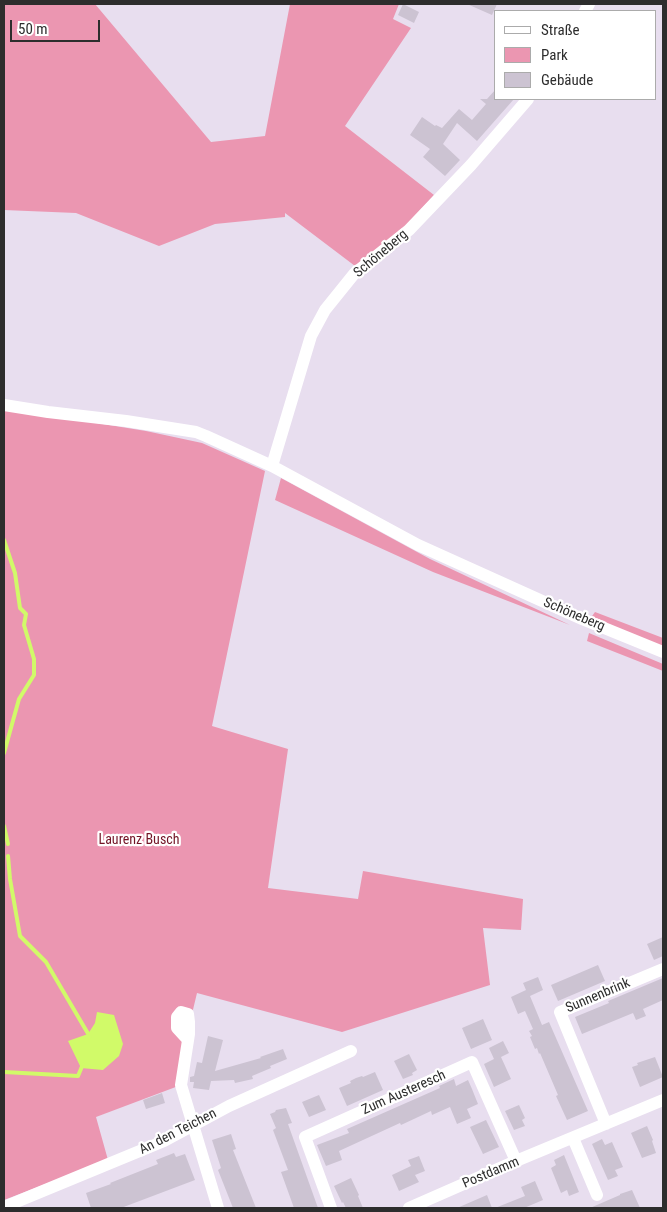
<!DOCTYPE html>
<html>
<head>
<meta charset="utf-8">
<style>
	body { margin:0 }
	#map { position:relative; width:667px; height:1212px; overflow:hidden; background:#e8deef; font-family:"Roboto Condensed",sans-serif }
	canvas { display:block }
	.frame { position:absolute; inset:0; border:5px solid #2d2d2d; pointer-events:none }
	.legend { position:absolute; left:494px; top:10px; width:162px; height:90px; box-sizing:border-box; background:#fff; border:1px solid #ababab; margin:0; padding:6px 9px; list-style:none; font-size:15px; color:#2d2d2d }
	.legend li { display:flex; align-items:center; gap:10px; height:25px }
	.legend b { width:25px; border:1px solid #ababab }
	.scale { position:absolute; left:10px; top:20px; width:90px; height:22px; box-sizing:border-box; border:2px solid #2d2d2d; border-top:0; padding-left:6px; font-size:15px; line-height:18px; white-space:nowrap; color:#2d2d2d; -webkit-text-stroke:4px #fff; paint-order:stroke }
</style>
</head>
<body>
<div id="map">
<canvas width="667" height="1212"></canvas>
<div class="frame"></div>
<ul class="legend">
<li><b style="height:6px;background:#fff"></b>Straße</li>
<li><b style="height:14px;background:#eb96b1"></b>Park</li>
<li><b style="height:14px;background:#ccc3d2"></b>Gebäude</li>
</ul>
<div class="scale">50 m</div>
</div>
<script>
const ctx = document.querySelector('canvas').getContext('2d');
ctx.lineJoin = 'round';
function fillPath(path, color) { ctx.fillStyle = color; ctx.fill(path, 'evenodd'); }
const toPath = rows => new Path2D(rows.map(r => 'M' + r).join(''));
function trace(path, color, width, dash) { ctx.strokeStyle = color; ctx.lineWidth = width; ctx.lineCap = dash ? 'butt' : 'round'; ctx.setLineDash(dash || []); ctx.stroke(path); }
function drawText(font, color, halo, rows, align = 'center') {
  ctx.font = font + ' "Roboto Condensed",sans-serif'; ctx.lineWidth = 4.5; ctx.setLineDash([]); ctx.textBaseline = 'middle'; ctx.strokeStyle = halo; ctx.fillStyle = color; for (const [text, x, y, turn = 0] of rows) {
    ctx.save(); ctx.translate(x, y); ctx.rotate((+turn || 0) * Math.PI / 180); ctx.textAlign = isNaN(turn) ? turn : align; if (halo) ctx.strokeText(text, 0, 0); ctx.fillText(text, 0, 0); ctx.restore();
  }
}
fillPath(toPath([
	[4,4,95,4,211,142,265,136,290,4,399,4,393,19,411,28,345,126,434,195,406,226,355,266,285,213,285,217,215,224,159,246,76,213,4,210],
	[4,408,146,431,202,443,265,471,212,726,288,749,268,888,358,899,363,871,523,899,521,930,483,928,490,985,342,1032,197,993,191,1018,181,1085,96,1117,108,1160,4,1200],
	[281,478,430,559,570,625,433,572,275,500],
	[595,612,663,638,663,649,590,619],
	[589,633,663,664,663,671,587,641]
]), '#eb96b1');
fillPath(toPath([
	[97,1012,114,1015,123,1044,119,1056,103,1070,81,1068,68,1041,88,1034,95,1023]
]), '#d1fa69');
trace(toPath([
	[4,540,15,573,20,608,26,614,24,625,34,659,34,675,19,699,4,753],
	[4,826,8,844],
	[8,856,10,879,20,936,46,962,90,1037],
	[4,1072,78,1076,83,1064]
]), '#d1fa69', 4);
fillPath(toPath([
	[403,4,419,12,414,23,398,15],
	[467,4,497,4,492,15],
	[496,89,496,99,514,99,477,141,457,123,443,144,460,160,445,176,423,157,430,149,410,135,422,117,435,126,436,125,442,128,459,109,472,120,486,104,480,99,487,99],
	[663,937,663,956,654,960,647,944],
	[598,965,605,981,558,1001,551,985],
	[538,977,543,990,530,996,542,1025,549,1022,588,1111,567,1120,556,1096,558,1095,540,1053,539,1054,537,1048,535,1049,530,1037,532,1036,529,1031,533,1029,525,1011,518,1014,511,997,526,990,523,983],
	[663,978,663,1000,643,1009,646,1016,636,1020,633,1013,582,1034,575,1017,609,1003,608,1001],
	[483,1019,492,1040,471,1049,462,1028],
	[208,1036,223,1040,215,1071,261,1058,260,1057,283,1049,287,1059,270,1066,271,1068,252,1076,253,1079,235,1083,234,1080,211,1081,209,1090,193,1088,194,1082,190,1082,190,1077,194,1076,197,1062,202,1063],
	[503,1041,509,1053,501,1057,511,1079,494,1087,484,1064,494,1059,489,1048],
	[409,1054,417,1070,412,1073,413,1075,403,1079,394,1061],
	[655,1057,663,1077,640,1087,632,1067,638,1065,637,1063],
	[375,1072,383,1090,347,1106,339,1088,351,1083,350,1081,356,1078,362,1076,363,1077],
	[454,1079,456,1086,468,1080,472,1089,478,1104,467,1109,471,1118,457,1124,450,1107,432,1115,431,1111,401,1125,400,1123,339,1151,342,1160,326,1166,317,1145,349,1133,347,1129,440,1088,439,1086],
	[162,1093,165,1103,146,1109,143,1100],
	[319,1095,326,1110,309,1117,302,1102],
	[519,1105,525,1118,522,1120,525,1126,514,1130,505,1111],
	[286,1108,292,1123,288,1124,318,1208,294,1208,281,1172,288,1170,273,1130,276,1128,270,1114,275,1112,276,1110],
	[486,1120,499,1147,483,1154,470,1127],
	[647,1126,653,1140,652,1141,656,1153,642,1158,631,1133],
	[231,1134,236,1149,233,1150,256,1208,233,1208,218,1170,221,1168,212,1140],
	[602,1139,605,1145,612,1142,623,1167,615,1170,618,1176,608,1180,592,1144],
	[174,1153,176,1157,185,1154,195,1180,121,1208,91,1208,86,1193,111,1184,110,1183,158,1164,156,1160],
	[564,1155,579,1192,569,1196,567,1190,561,1193,551,1168,556,1165,554,1160],
	[419,1156,425,1171,415,1175,419,1182,399,1191,392,1175,411,1166,408,1160],
	[351,1178,359,1195,358,1196,363,1208,346,1208,343,1202,342,1203,334,1186],
	[535,1181,543,1200,524,1208,495,1208,525,1196,521,1187],
	[632,1190,640,1208,590,1208,620,1195,620,1194],
	[487,1195,492,1208,457,1208]
]), '#ccc3d2');
trace(toPath([
	[585,11,589,4],
	[4,405,48,412,126,421,196,432,206,436,272,466,418,545,582,619,663,652],
	[272,466,311,336,325,310,354,274,409,230,471,165,528,99],
	[188,1040,177,1028,177,1017,181,1012,188,1014,189,1022,189,1034,181,1085,218,1208],
	[606,1124,560,1012,663,969],
	[573,1138,597,1195],
	[4,1207,164,1141,229,1106,351,1051],
	[331,1208,305,1137,472,1062,516,1161],
	[409,1208,516,1161,663,1100]
]), '#fff', 12);
drawText('14px', '#2d2d2d', '#fff', [
	["Schöneberg",381,254,-40],
	["Schöneberg",574,615,23],
	["Sunnenbrink",598,996,-23],
	["Zum Austeresch",404,1093,-24],
	["An den Teichen",178,1132,-27],
	["Postdamm",491,1173,-23]
]);
drawText('14px', '#731426', '#fff', [
	["Laurenz Busch",139,840]
]);
</script>
</body>
</html>
